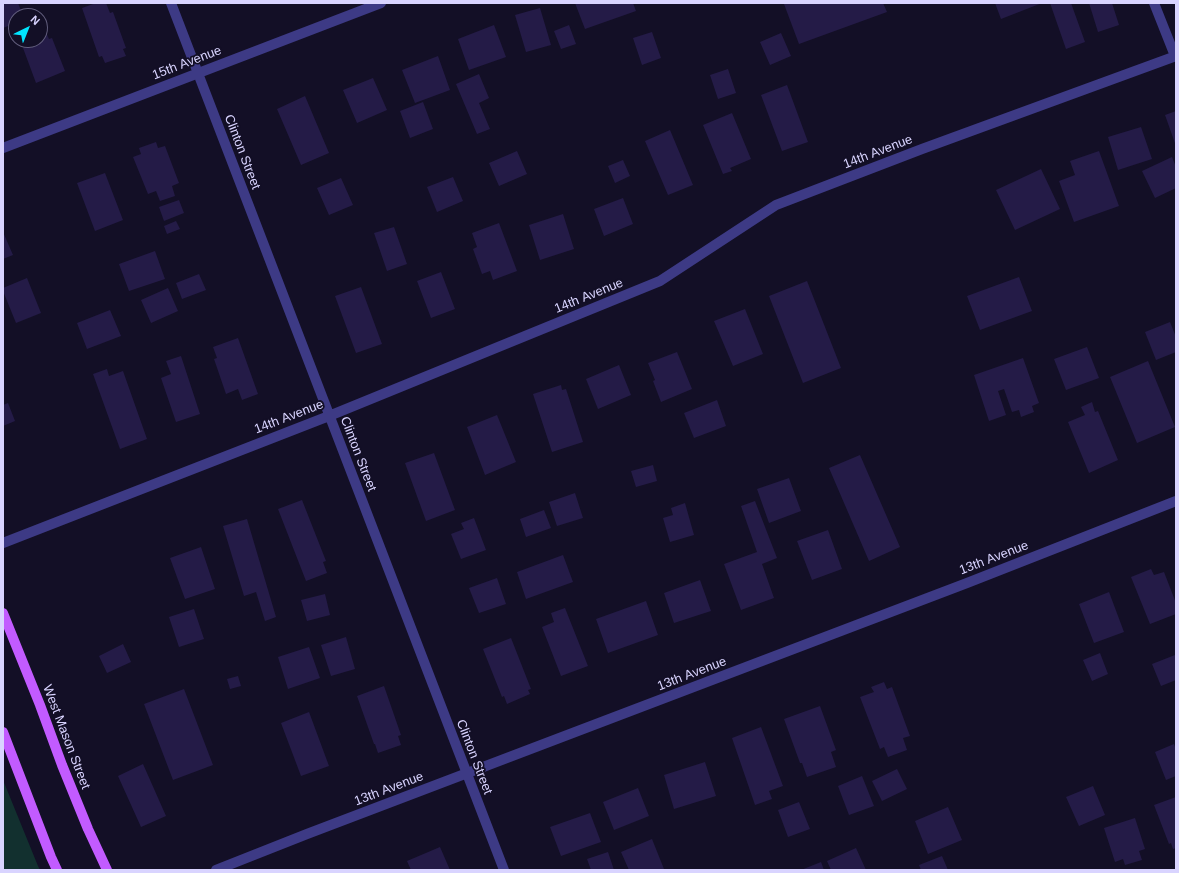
<!DOCTYPE html>
<html>
<head>
<meta charset="utf-8">
<style>
	body { margin:0 }
	#map { position:relative; width:1179px; height:873px; overflow:hidden; background:#130f26; font-family:Helvetica,sans-serif }
	canvas { display:block }
	.frame { position:absolute; inset:0; border:4px solid #d9d4ff; pointer-events:none }
	.north { position:absolute; left:8px; top:8px; width:40px; height:40px; box-sizing:border-box; background:#130f26; border:1px solid #625e7d; border-radius:50%; rotate:43deg; font-size:11px; font-weight:700; line-height:16px; text-align:center; color:#d9d4ff }
	.north::after { content:''; display:block; margin:auto; width:14px; height:18px; background:#00e5ff; clip-path:polygon(50% 0,100% 100%,50% 72%,0 100%) }
</style>
</head>
<body>
<div id="map">
<canvas width="1179" height="873"></canvas>
<div class="frame"></div>
<div class="north">N</div>
</div>
<script>
const ctx = document.querySelector('canvas').getContext('2d');
ctx.lineJoin = 'round';
function fillPath(path, color) { ctx.fillStyle = color; ctx.fill(path, 'evenodd'); }
const toPath = rows => new Path2D(rows.map(r => 'M' + r).join(''));
function trace(path, color, width, dash) { ctx.strokeStyle = color; ctx.lineWidth = width; ctx.lineCap = dash ? 'butt' : 'round'; ctx.setLineDash(dash || []); ctx.stroke(path); }
function drawText(font, color, halo, rows, align = 'center') {
  ctx.font = font + ' Helvetica,sans-serif'; ctx.lineWidth = 3.5; ctx.setLineDash([]); ctx.textBaseline = 'middle'; ctx.strokeStyle = halo; ctx.fillStyle = color; for (const [text, x, y, turn = 0] of rows) {
    ctx.save(); ctx.translate(x, y); ctx.rotate((+turn || 0) * Math.PI / 180); ctx.textAlign = isNaN(turn) ? turn : align; if (halo) ctx.strokeText(text, 0, 0); ctx.fillText(text, 0, 0); ctx.restore();
  }
}
fillPath(toPath([
	[3,780,38,866,40,870,3,870]
]), '#12302f');
fillPath(toPath([
	[3,3,18,3,23,16,16,16,16,23,3,28],
	[96,3,106,3,110,13,113,12,126,48,123,49,126,56,105,63,102,56,99,57,82,8],
	[575,3,633,3,636,11,585,29],
	[786,3,883,3,887,12,799,44,784,4],
	[995,3,1042,3,1001,19],
	[1050,3,1071,3,1085,42,1066,49],
	[1089,3,1112,3,1119,25,1098,32],
	[540,8,551,45,526,52,515,15],
	[494,25,506,57,469,70,458,39],
	[569,25,576,44,561,49,554,31],
	[43,26,49,39,52,38,65,71,36,83,23,48,27,47,24,40,40,40,40,27],
	[652,32,661,58,642,65,633,38],
	[781,33,791,56,770,65,760,42],
	[438,56,450,90,415,103,402,70],
	[728,69,736,93,718,99,710,75],
	[479,74,489,98,479,103,490,129,477,134,456,84],
	[373,78,387,110,357,123,343,90],
	[787,85,808,142,782,151,761,95],
	[305,96,329,153,301,165,277,109],
	[423,102,433,129,410,138,400,111],
	[1176,111,1176,146,1165,115],
	[732,113,751,159,730,168,732,171,723,174,703,125],
	[1141,127,1152,159,1118,170,1108,137],
	[670,130,693,185,668,195,645,141],
	[156,142,158,148,165,146,179,183,172,186,175,196,160,201,156,191,148,194,133,157,141,154,139,148],
	[517,151,527,174,499,186,489,163],
	[1099,151,1119,206,1074,222,1059,181,1075,175,1070,161],
	[1172,157,1176,167,1176,188,1155,198,1142,171],
	[623,160,630,176,615,183,608,166],
	[1041,169,1060,209,1015,230,996,190],
	[105,173,123,220,95,231,77,183],
	[453,177,463,201,437,212,427,187],
	[341,178,353,205,329,215,317,188],
	[623,198,633,224,604,236,594,209],
	[179,200,184,213,164,221,159,207],
	[563,214,574,249,540,260,529,225],
	[176,221,180,229,167,234,164,226],
	[499,223,517,271,493,280,490,271,482,274,473,249,477,247,472,233],
	[394,227,407,264,387,271,374,233],
	[3,232,13,255,3,259],
	[155,251,165,279,129,291,119,264],
	[441,272,455,309,431,318,417,281],
	[199,274,206,290,182,299,176,283],
	[1019,277,1032,311,980,330,967,296],
	[27,278,41,313,16,323,3,291,3,288],
	[807,281,841,368,803,383,769,296],
	[361,287,382,344,356,353,335,296],
	[168,288,178,311,151,323,141,300],
	[745,309,763,354,733,366,714,321],
	[110,310,121,336,87,349,77,323],
	[1170,322,1176,337,1176,352,1156,360,1145,332],
	[238,338,258,394,242,400,238,389,226,394,214,359,217,358,213,347],
	[1087,347,1099,378,1066,390,1054,359],
	[677,352,692,389,661,402,653,381,655,380,648,363],
	[181,356,200,414,176,422,161,378,171,374,166,361],
	[1023,358,1039,403,1032,406,1034,412,1021,417,1019,410,1012,412,1004,389,998,391,1006,415,989,421,974,375],
	[1148,361,1175,427,1137,443,1110,377],
	[619,365,631,395,598,409,586,379],
	[107,369,109,376,123,371,147,439,120,449,93,374],
	[561,385,562,390,566,389,583,442,552,452,533,394],
	[717,400,726,426,694,438,684,413],
	[1092,402,1095,412,1098,411,1118,460,1089,473,1068,422,1085,415,1081,407],
	[8,403,15,421,3,426,3,405],
	[497,415,516,462,485,475,467,427],
	[434,453,455,510,426,521,405,463],
	[860,455,900,547,869,561,829,468],
	[653,465,657,481,636,487,631,471],
	[789,478,801,511,769,523,757,489],
	[575,493,583,518,557,526,549,502],
	[302,500,326,561,323,562,327,573,306,581,278,509],
	[755,501,777,558,762,564,774,598,741,610,724,564,757,552,741,506],
	[685,503,694,535,670,542,663,518,673,515,671,508],
	[544,510,551,528,526,537,520,519],
	[474,518,486,550,461,559,451,534,464,529,461,523],
	[247,519,276,617,265,621,256,592,244,596,223,526],
	[828,530,842,569,812,580,797,541],
	[201,547,215,589,185,599,170,558],
	[563,555,573,582,526,599,517,572],
	[1151,569,1154,575,1164,572,1176,603,1176,614,1150,624,1131,577],
	[497,578,506,604,479,613,469,588],
	[700,580,711,611,674,623,664,593],
	[1109,592,1124,632,1094,643,1079,604],
	[325,594,330,615,307,621,301,600],
	[646,601,658,635,608,653,596,619],
	[565,608,588,666,561,676,542,627,554,622,551,613],
	[194,609,204,639,179,647,169,617],
	[346,637,355,669,331,676,321,645],
	[511,638,531,689,528,690,530,694,507,704,504,696,502,697,483,649],
	[123,644,131,662,107,673,99,656],
	[309,647,320,678,288,689,278,657],
	[1100,653,1108,674,1092,681,1083,660],
	[1175,655,1176,680,1161,686,1152,664],
	[238,676,241,686,230,689,227,679],
	[884,682,887,689,892,687,910,736,903,738,907,750,888,757,884,747,880,749,860,697,874,692,871,687],
	[384,686,401,735,398,736,401,745,378,753,375,744,374,744,357,696],
	[184,689,213,765,173,780,144,704],
	[820,706,836,750,831,752,836,767,807,777,802,763,800,763,784,719],
	[309,712,329,766,301,776,281,723],
	[761,727,783,786,769,791,772,799,755,805,732,738],
	[1174,744,1176,750,1176,776,1166,780,1155,752],
	[705,762,716,796,674,809,664,775],
	[143,764,166,816,141,827,118,776],
	[897,769,907,789,882,801,872,781],
	[862,776,874,806,849,815,838,786],
	[1093,786,1105,815,1079,826,1066,797],
	[638,788,649,816,614,830,603,802],
	[1176,797,1176,848,1173,849,1171,843,1169,844,1154,805],
	[799,802,810,829,788,837,778,810],
	[948,807,962,840,928,854,915,821],
	[590,813,601,842,561,856,550,827],
	[1135,818,1145,849,1139,851,1142,860,1125,865,1123,859,1115,862,1104,828],
	[652,839,664,869,629,870,621,852],
	[440,847,450,870,411,870,407,861],
	[856,848,866,870,831,870,827,861],
	[608,852,614,870,591,870,587,859],
	[942,856,948,870,921,870,919,865],
	[821,862,824,870,801,870]
]), '#241b47');
trace(toPath([
	[171,3,504,870],
	[1154,3,1175,56],
	[3,148,381,3],
	[3,543,329,416,660,281,776,205,922,149,1176,56],
	[216,870,307,834,967,583,1176,501]
]), '#3d3a85', 10);
trace(toPath([
	[3,613,40,705,62,765,88,829,107,870],
	[3,732,51,857,57,870]
]), '#c25bff', 10);
drawText('13px', '#d9d4ff', '#130f26', [
	["15th Avenue",187,63,-21],
	["Clinton Street",242,152,69],
	["14th Avenue",878,152,-21],
	["14th Avenue",589,296,-22],
	["14th Avenue",289,417,-21],
	["Clinton Street",358,454,69],
	["13th Avenue",994,558,-21],
	["13th Avenue",692,674,-21],
	["West Mason Street",66,737,69],
	["Clinton Street",474,757,69],
	["13th Avenue",389,789,-21]
]);
</script>
</body>
</html>
